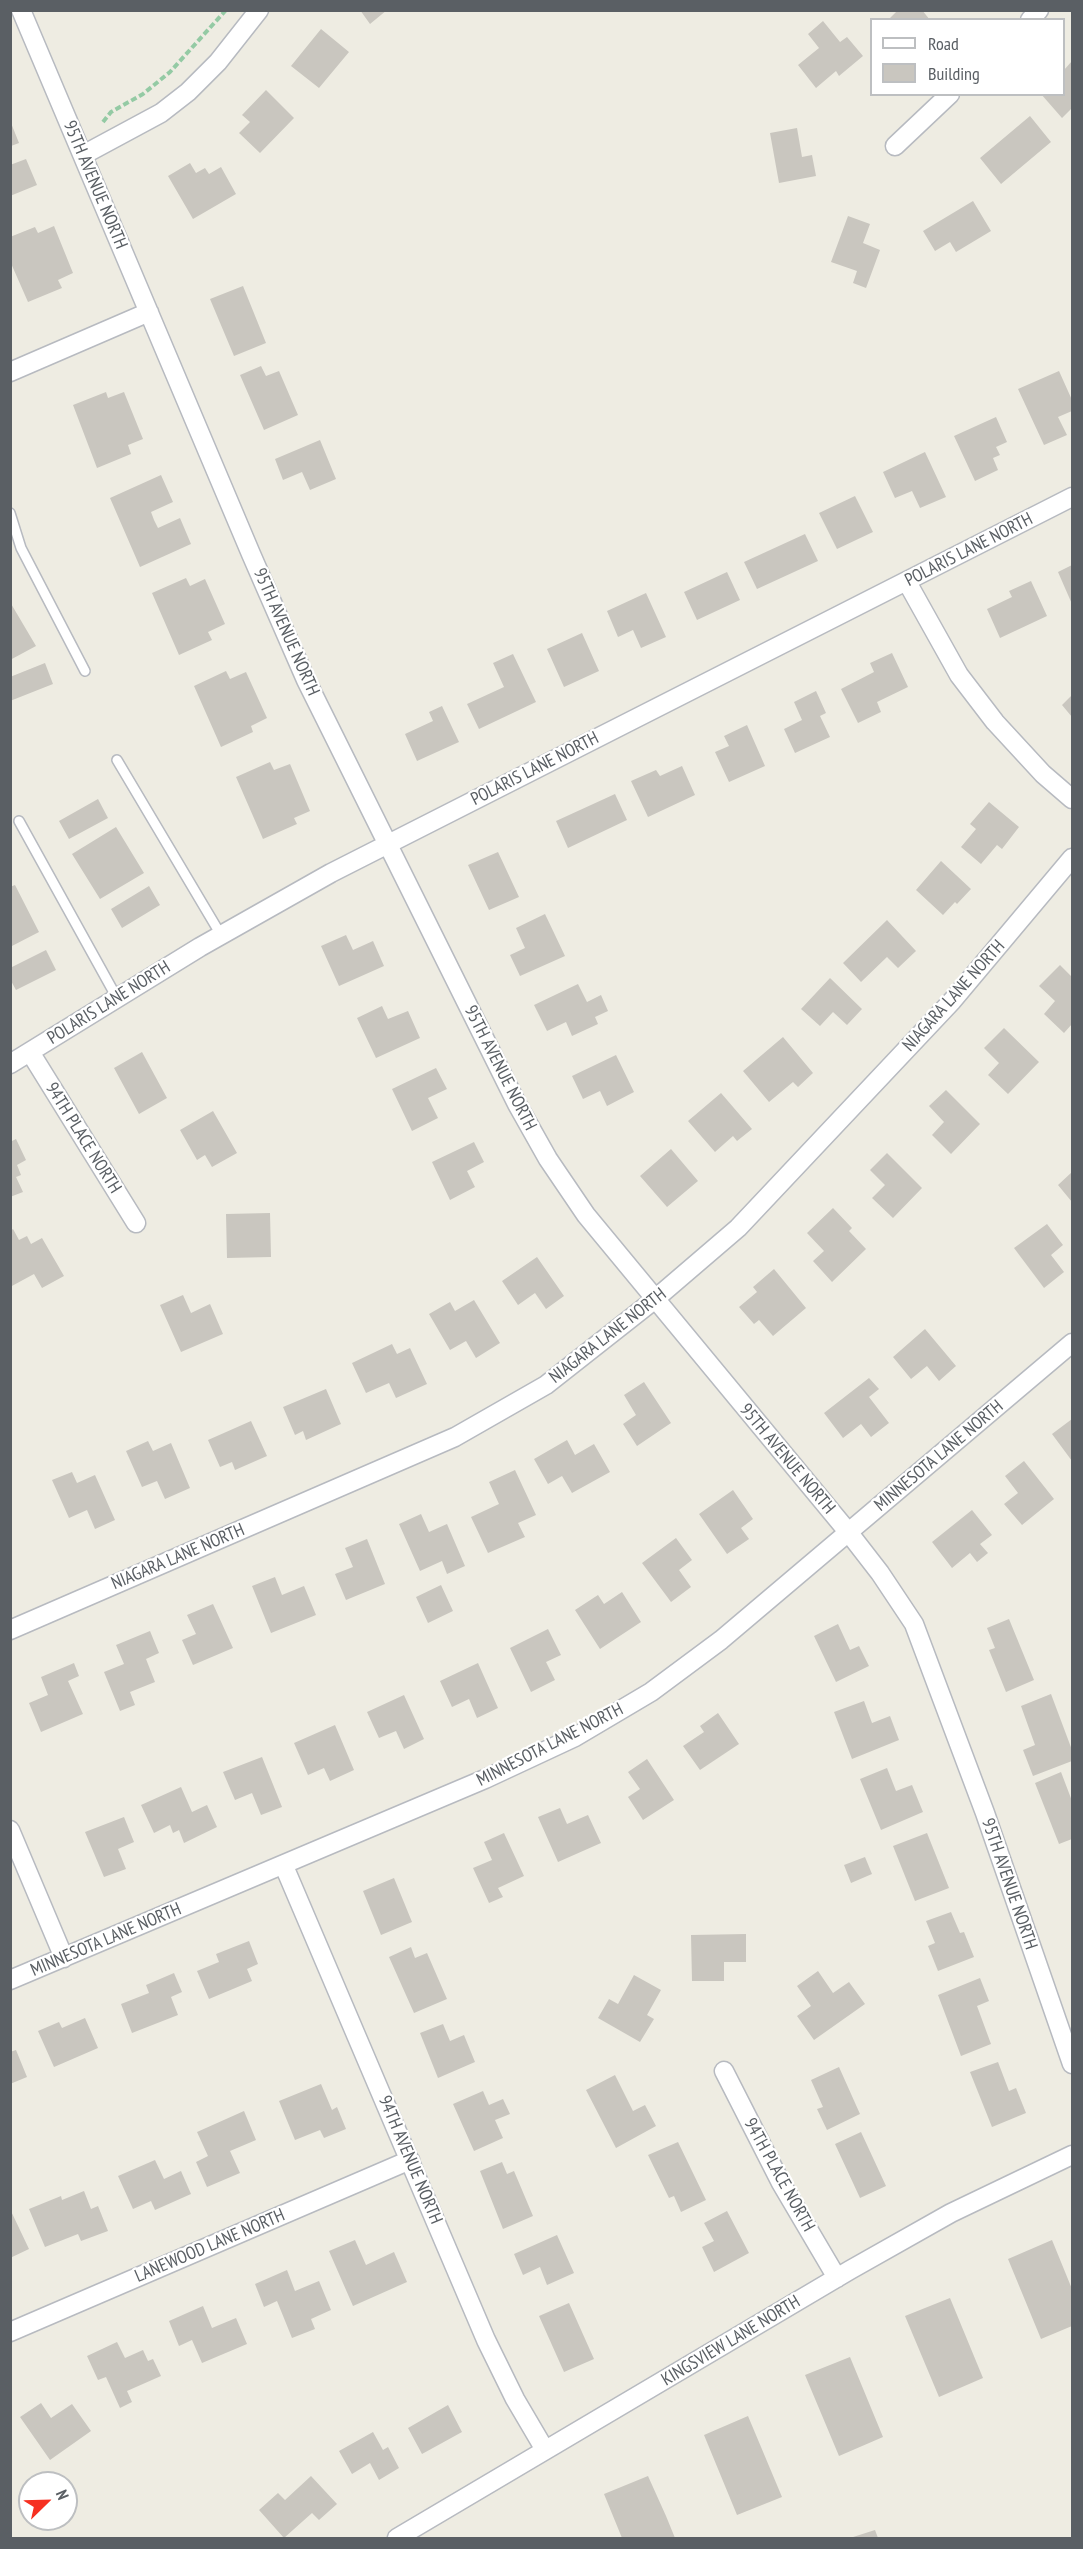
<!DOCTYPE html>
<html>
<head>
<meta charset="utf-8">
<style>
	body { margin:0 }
	#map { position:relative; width:1083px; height:2549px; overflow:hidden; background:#eeece2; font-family:"PT Sans Narrow",sans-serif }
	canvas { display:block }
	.frame { position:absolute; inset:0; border:12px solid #5a5f64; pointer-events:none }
	.legend { position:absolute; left:870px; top:18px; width:195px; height:78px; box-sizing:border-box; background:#fff; border:2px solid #bdbfc1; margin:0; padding:8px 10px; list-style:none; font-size:18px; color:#5a5f64 }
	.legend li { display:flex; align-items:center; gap:12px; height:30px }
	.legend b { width:30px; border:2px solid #bdbfc1 }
	.north { position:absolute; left:18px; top:2471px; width:60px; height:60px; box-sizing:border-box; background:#fff; border:2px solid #bdbfc1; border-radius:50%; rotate:67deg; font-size:16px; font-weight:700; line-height:24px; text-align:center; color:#5a5f64 }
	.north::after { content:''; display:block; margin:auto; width:21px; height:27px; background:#f63021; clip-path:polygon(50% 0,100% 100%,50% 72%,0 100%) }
</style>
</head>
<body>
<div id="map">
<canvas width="1083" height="2549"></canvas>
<div class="frame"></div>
<ul class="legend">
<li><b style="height:8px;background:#fff"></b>Road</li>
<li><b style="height:16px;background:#c9c6bf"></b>Building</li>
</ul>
<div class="north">N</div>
</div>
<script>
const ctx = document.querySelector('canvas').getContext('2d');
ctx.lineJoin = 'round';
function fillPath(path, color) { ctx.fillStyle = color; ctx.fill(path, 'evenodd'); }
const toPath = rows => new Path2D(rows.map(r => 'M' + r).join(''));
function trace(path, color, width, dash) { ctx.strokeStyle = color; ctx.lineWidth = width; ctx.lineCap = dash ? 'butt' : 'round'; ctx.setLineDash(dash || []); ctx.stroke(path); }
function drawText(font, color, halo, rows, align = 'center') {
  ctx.font = font + ' "PT Sans Narrow",sans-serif'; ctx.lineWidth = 4.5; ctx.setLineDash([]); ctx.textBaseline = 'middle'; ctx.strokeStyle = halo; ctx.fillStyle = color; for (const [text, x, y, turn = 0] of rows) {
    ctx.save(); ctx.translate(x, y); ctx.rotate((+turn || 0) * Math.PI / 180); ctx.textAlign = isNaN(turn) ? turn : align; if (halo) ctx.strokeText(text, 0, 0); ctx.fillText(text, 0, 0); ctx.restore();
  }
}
fillPath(toPath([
	[360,10,387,10,370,24],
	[898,10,922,10,930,20,888,20],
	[823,21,840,42,847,37,863,56,839,76,836,71,816,88,798,65,819,48,808,34],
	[321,29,349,52,319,88,291,66],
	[1072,61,1072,108,1062,118,1041,94,1064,94,1064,70],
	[266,90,294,118,260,153,239,133,250,122,242,115],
	[1030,116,1051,142,1001,184,980,158],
	[11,123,19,143,11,146],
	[797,128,802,157,812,155,816,176,779,183,770,133],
	[26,159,37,185,10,196,10,165],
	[190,163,196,173,205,168,209,174,221,167,236,194,193,219,168,176],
	[973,201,991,231,956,252,950,242,935,251,923,231],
	[848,216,870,224,863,243,880,250,866,288,853,283,857,271,831,262],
	[54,226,73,273,58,280,62,288,28,302,10,261,10,237,35,227,38,233],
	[243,286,266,343,234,356,210,299],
	[261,366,266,376,279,371,298,415,264,430,240,375],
	[1059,371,1072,400,1072,411,1058,417,1067,435,1044,445,1018,389],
	[106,392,108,398,124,392,143,439,128,445,131,454,97,468,73,405],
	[996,417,1007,442,996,447,1000,455,993,458,998,470,975,481,954,436],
	[320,440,336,479,310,490,302,472,283,480,275,459],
	[925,452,946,497,920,508,912,491,895,498,883,472],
	[161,475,173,502,151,512,154,520,158,528,180,518,191,544,140,567,110,498],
	[855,496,873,532,837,549,819,513],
	[805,534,818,561,757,589,744,562],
	[1072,565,1072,604,1058,572],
	[727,572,740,600,697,620,684,592],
	[186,578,190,586,205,579,225,624,208,632,212,640,179,655,152,593],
	[1031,581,1047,616,1000,638,987,609,1012,597,1009,591],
	[646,593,666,637,641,648,633,630,618,637,607,611],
	[10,602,36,646,10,660],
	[582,633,599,671,564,687,547,649],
	[892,653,908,687,877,702,881,712,858,723,841,689,874,672,870,663],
	[513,654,536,702,479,729,467,704,504,687,493,663],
	[45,663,53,684,10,701,10,677],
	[226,671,230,679,246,672,267,718,251,726,253,732,221,747,194,686],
	[816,691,826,713,820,716,830,737,795,753,784,729,802,720,794,702],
	[1072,695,1072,717,1062,705],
	[442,706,459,742,417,761,405,734,433,721,429,712],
	[747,725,765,766,729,782,715,752,729,746,724,736],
	[270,762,274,770,290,764,310,811,294,818,297,824,263,839,236,777],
	[682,766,695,795,648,817,631,781,656,770,660,776],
	[615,794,627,820,568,848,556,821],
	[98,799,108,818,69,839,59,821],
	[989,802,1019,827,1002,849,997,845,981,864,961,847,976,829,970,824],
	[116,827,144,873,100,899,72,854],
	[498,852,519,897,489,910,468,865],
	[941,861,971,889,957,904,955,902,943,915,916,890],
	[15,885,39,932,10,947,10,887],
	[149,886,160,905,122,928,111,909],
	[545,914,565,956,520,976,510,955,525,948,516,928],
	[887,920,916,951,898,968,887,957,861,982,843,963],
	[346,935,353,950,373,941,384,966,339,986,321,946],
	[46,950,56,970,16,990,10,979,10,968],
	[1060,965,1072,977,1072,1024,1064,1033,1044,1014,1055,1001,1039,986],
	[830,978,862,1009,847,1025,833,1012,820,1026,801,1009],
	[578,984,587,1002,601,995,608,1011,595,1017,598,1024,572,1036,566,1022,547,1031,534,1005],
	[382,1006,388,1019,408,1011,420,1038,376,1058,357,1018],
	[1004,1028,1039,1062,1008,1094,988,1075,999,1063,984,1048],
	[783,1037,813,1073,798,1087,793,1082,769,1102,743,1071],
	[142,1052,167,1098,139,1114,114,1068],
	[616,1055,634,1092,607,1106,600,1091,583,1099,572,1076],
	[436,1068,447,1089,428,1098,438,1118,412,1131,392,1089],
	[946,1090,980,1124,951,1154,932,1135,944,1122,929,1106],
	[721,1093,752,1129,737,1141,733,1136,715,1152,688,1121],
	[213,1111,237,1153,212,1167,205,1155,197,1160,180,1130],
	[16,1139,26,1160,17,1165,21,1175,16,1177,23,1192,10,1197,10,1142],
	[474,1142,484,1162,467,1171,475,1187,450,1200,432,1162],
	[671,1149,698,1181,667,1207,640,1176],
	[887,1153,922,1188,893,1218,872,1198,885,1185,870,1170],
	[1072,1172,1072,1202,1058,1185],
	[833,1208,852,1228,849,1231,866,1249,832,1282,813,1261,824,1251,807,1233],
	[270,1213,271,1257,227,1258,226,1214],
	[1047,1224,1063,1245,1051,1255,1064,1272,1044,1288,1014,1248],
	[13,1229,19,1240,27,1236,31,1244,42,1238,64,1276,42,1288,34,1274,10,1287,10,1231],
	[537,1257,564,1296,546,1309,535,1293,518,1305,502,1281],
	[774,1269,806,1308,773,1336,759,1320,754,1324,739,1307,757,1292,753,1287],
	[183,1295,191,1313,210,1304,223,1334,181,1352,160,1305],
	[474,1300,500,1343,476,1358,466,1341,450,1350,429,1314,450,1302,455,1311],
	[925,1329,956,1366,939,1381,927,1366,911,1379,893,1357],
	[392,1344,397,1354,410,1348,427,1384,396,1398,389,1383,366,1393,352,1363],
	[869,1378,879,1389,869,1397,889,1423,871,1437,861,1424,843,1438,824,1413],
	[644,1382,671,1423,637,1446,623,1424,636,1415,624,1395],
	[326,1389,341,1424,306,1440,303,1431,295,1435,283,1407],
	[1072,1419,1072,1461,1052,1434],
	[251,1421,267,1456,235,1470,232,1462,220,1467,208,1440],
	[567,1440,575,1455,594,1444,610,1472,572,1493,562,1476,548,1484,534,1459],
	[148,1441,153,1451,171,1443,190,1488,165,1499,157,1481,142,1487,126,1451],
	[1024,1461,1054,1499,1022,1525,1004,1504,1018,1493,1005,1476],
	[515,1470,536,1515,518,1523,525,1537,488,1553,471,1517,499,1504,489,1482],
	[72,1472,77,1483,95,1475,115,1520,95,1529,87,1510,69,1518,52,1480],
	[733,1490,753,1519,741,1528,749,1539,727,1554,699,1514],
	[972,1510,992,1535,980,1544,988,1553,977,1562,970,1553,952,1568,932,1542],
	[421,1514,429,1532,447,1524,465,1566,447,1574,442,1561,420,1571,399,1524],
	[676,1538,692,1560,679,1570,691,1587,671,1602,642,1563],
	[367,1539,385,1584,346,1600,335,1574,353,1567,345,1548],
	[275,1577,282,1595,304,1586,316,1615,271,1633,252,1586],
	[441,1585,453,1611,428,1623,416,1597],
	[622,1592,641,1622,600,1649,575,1610,598,1595,604,1604],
	[213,1604,233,1648,193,1665,182,1640,196,1634,187,1615],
	[1009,1619,1034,1680,1006,1692,989,1650,995,1648,987,1628],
	[838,1624,850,1650,859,1646,869,1666,836,1682,814,1636],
	[548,1629,561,1655,546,1662,555,1680,531,1692,510,1648],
	[150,1631,159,1653,146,1659,155,1682,130,1692,135,1705,120,1711,104,1672,124,1664,116,1645],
	[74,1663,79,1676,68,1681,83,1714,41,1732,29,1703,48,1695,41,1677],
	[478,1663,498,1708,477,1718,469,1699,452,1707,440,1681],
	[1051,1694,1072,1750,1072,1761,1033,1776,1023,1750,1035,1745,1021,1706],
	[404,1695,424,1739,404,1749,396,1731,379,1738,367,1712],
	[864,1701,872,1723,890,1716,899,1740,852,1759,834,1712],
	[718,1713,739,1744,700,1770,683,1746,704,1732,700,1726],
	[335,1725,354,1770,330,1781,324,1768,308,1775,294,1743],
	[262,1757,282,1807,261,1815,252,1793,235,1800,223,1772],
	[647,1759,674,1800,643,1820,628,1797,640,1789,628,1772],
	[887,1768,896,1791,912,1785,923,1812,881,1830,860,1779],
	[1061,1772,1072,1801,1072,1839,1059,1844,1035,1783],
	[181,1787,192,1812,207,1805,217,1827,184,1843,179,1830,173,1833,170,1825,154,1833,141,1805],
	[560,1808,567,1824,588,1815,601,1843,558,1862,538,1817],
	[124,1817,134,1842,118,1849,126,1869,104,1877,85,1832],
	[504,1833,524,1876,498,1888,503,1897,489,1903,473,1868,492,1860,484,1842],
	[927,1833,949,1888,915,1901,893,1846],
	[865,1857,872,1874,851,1883,844,1865],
	[394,1878,412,1922,381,1935,363,1891],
	[951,1912,960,1933,964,1932,974,1957,938,1971,928,1946,935,1943,926,1921],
	[746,1934,746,1962,724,1962,724,1981,692,1981,691,1935],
	[249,1941,258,1964,247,1969,252,1981,209,1999,197,1971,219,1962,216,1954],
	[411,1947,415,1958,427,1953,447,1999,414,2013,389,1957],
	[818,1971,833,1993,849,1982,865,2004,814,2040,797,2016,811,2006,797,1986],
	[174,1973,182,1992,171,1997,178,2015,132,2033,121,2004,149,1993,146,1985],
	[634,1975,661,1990,647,2015,654,2019,640,2042,598,2018,609,1999,618,2004],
	[980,1978,989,2001,977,2006,991,2044,961,2056,938,1995],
	[85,2018,98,2048,54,2067,38,2031,59,2022,62,2028],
	[443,2024,450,2041,464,2035,475,2062,438,2078,420,2033],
	[16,2050,27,2077,10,2084,10,2052],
	[998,2062,1009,2091,1016,2088,1026,2113,992,2127,970,2072],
	[839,2067,860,2114,827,2130,817,2109,823,2107,811,2080],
	[615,2075,633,2111,645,2105,656,2126,616,2148,586,2090],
	[321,2084,332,2110,337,2107,346,2129,324,2138,320,2130,295,2140,279,2101],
	[483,2091,489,2105,503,2099,510,2114,495,2120,503,2138,474,2151,453,2104],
	[244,2111,256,2140,230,2151,240,2173,207,2187,196,2162,208,2156,197,2132],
	[861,2132,886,2186,860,2198,835,2144],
	[678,2142,706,2200,681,2212,674,2196,669,2198,648,2155],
	[155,2160,164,2179,181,2171,191,2194,155,2210,151,2201,133,2209,118,2176],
	[502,2162,507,2174,514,2171,533,2216,503,2229,480,2171],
	[84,2191,91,2209,98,2206,108,2231,81,2241,78,2234,45,2247,29,2209,61,2196,62,2200],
	[10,2209,29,2249,10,2258],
	[727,2211,749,2253,714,2272,702,2247,714,2241,704,2223],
	[557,2235,574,2273,547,2285,540,2267,523,2275,514,2254],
	[355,2240,366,2265,394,2252,407,2282,353,2306,329,2251],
	[1052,2240,1072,2289,1072,2326,1041,2339,1008,2259],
	[287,2270,295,2291,319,2281,331,2310,311,2319,315,2329,292,2338,277,2301,264,2307,255,2284],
	[950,2298,983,2378,939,2397,905,2316],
	[569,2303,594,2359,564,2372,539,2316],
	[203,2306,212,2328,236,2318,247,2344,202,2363,192,2340,179,2346,169,2321],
	[117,2342,125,2358,143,2350,148,2361,153,2359,161,2376,127,2391,132,2402,120,2408,106,2377,98,2380,87,2356],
	[850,2357,883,2437,839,2456,805,2375],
	[41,2403,51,2418,72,2404,91,2431,50,2460,20,2417],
	[448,2405,462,2432,422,2454,408,2428],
	[748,2416,782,2497,737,2515,704,2435],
	[373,2432,383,2450,388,2447,399,2468,379,2480,370,2463,352,2474,339,2451],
	[311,2476,337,2504,319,2520,312,2513,284,2538,259,2510,278,2493,285,2500],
	[648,2476,666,2516,675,2538,622,2538,604,2494],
	[875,2530,878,2538,850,2538]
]), '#c9c6bf');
const service = toPath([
	[10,513,21,548,85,671],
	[117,760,221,935],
	[19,821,117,998]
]);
const minor = toPath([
	[21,10,251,554,306,680,517,1104,548,1159,586,1215,849,1533,880,1573,914,1624,985,1813,1072,2064],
	[1030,20,1039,10],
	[895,146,950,94],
	[83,155,161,113,188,92,218,62,259,10],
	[10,372,149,312],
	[907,582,959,675,995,722,1043,774,1072,799],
	[30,1052,136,1223],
	[10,1064,200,947,331,873,1072,497],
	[10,1630,455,1437,546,1385,654,1300,738,1228,952,1001,1072,858],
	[10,1830,64,1958],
	[284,1866,486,2340,515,2399,545,2450],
	[10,1980,485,1779,575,1737,651,1692,721,1640,1072,1343],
	[724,2071,781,2183,837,2278],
	[10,2332,410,2160],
	[397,2538,850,2270,951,2213,1072,2155]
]);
trace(service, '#b7bac0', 12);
trace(minor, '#b7bac0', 21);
trace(toPath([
	[103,122,111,112,143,94,170,72,226,10]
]), '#94caa4', 4, [6, 3]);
trace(service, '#fff', 9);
trace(minor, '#fff', 18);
drawText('18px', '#5a5f64', '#fff', [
	["95TH AVENUE NORTH",95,185,67],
	["POLARIS LANE NORTH",969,550,-27],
	["95TH AVENUE NORTH",286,632,66],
	["POLARIS LANE NORTH",535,769,-27],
	["NIAGARA LANE NORTH",954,996,-48],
	["POLARIS LANE NORTH",109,1003,-32],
	["95TH AVENUE NORTH",500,1068,63],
	["94TH PLACE NORTH",83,1138,58],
	["NIAGARA LANE NORTH",608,1336,-38],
	["MINNESOTA LANE NORTH",939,1456,-40],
	["95TH AVENUE NORTH",787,1459,50],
	["NIAGARA LANE NORTH",178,1557,-23],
	["MINNESOTA LANE NORTH",550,1745,-27],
	["95TH AVENUE NORTH",1009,1884,71],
	["MINNESOTA LANE NORTH",106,1940,-23],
	["94TH AVENUE NORTH",410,2160,67],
	["94TH PLACE NORTH",779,2175,61],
	["LANEWOOD LANE NORTH",210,2246,-23],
	["KINGSVIEW LANE NORTH",731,2341,-31]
]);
</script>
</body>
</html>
